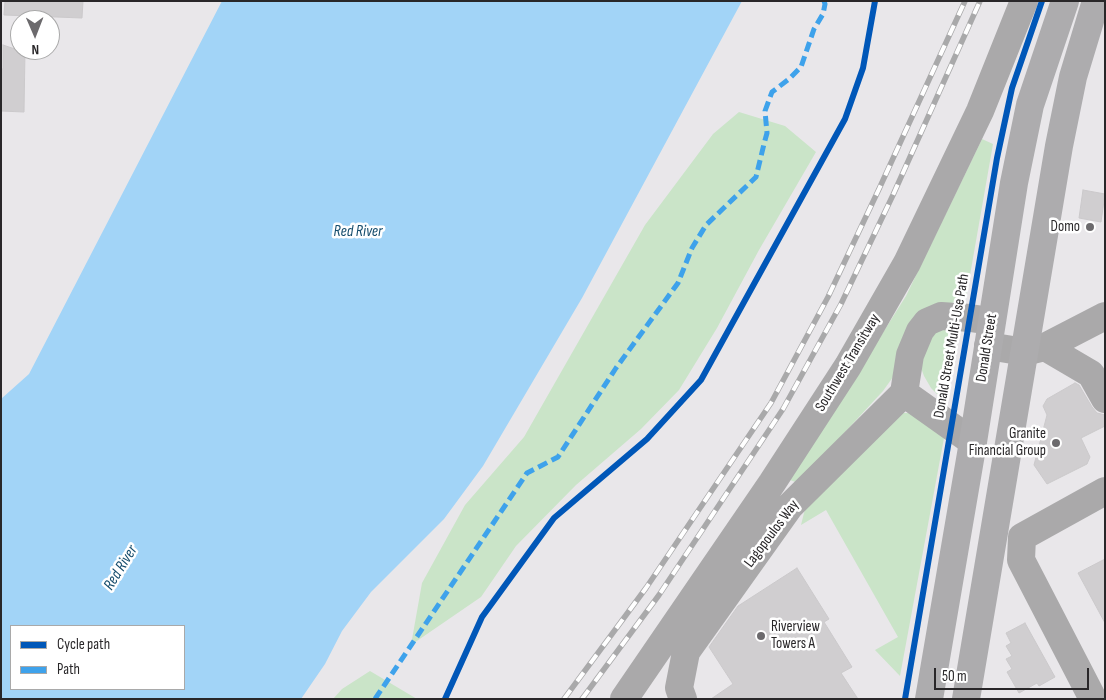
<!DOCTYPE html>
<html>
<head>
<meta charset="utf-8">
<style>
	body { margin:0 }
	#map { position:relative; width:1106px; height:700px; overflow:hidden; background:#e9e7ea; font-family:"Sofia Sans Condensed",sans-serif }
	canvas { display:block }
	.frame { position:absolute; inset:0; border:2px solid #292729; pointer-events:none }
	.legend { position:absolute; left:10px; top:625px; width:175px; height:65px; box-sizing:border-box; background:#fff; border:1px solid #a9a9a9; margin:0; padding:6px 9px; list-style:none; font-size:15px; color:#292729 }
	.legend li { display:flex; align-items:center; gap:10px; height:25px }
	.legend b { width:25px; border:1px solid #a9a9a9 }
	.north { position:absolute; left:10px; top:10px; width:50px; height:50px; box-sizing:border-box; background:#fff; border:1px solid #a9a9a9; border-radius:50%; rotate:179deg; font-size:14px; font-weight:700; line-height:20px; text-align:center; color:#292729 }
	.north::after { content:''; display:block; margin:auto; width:18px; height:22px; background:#6c6a6d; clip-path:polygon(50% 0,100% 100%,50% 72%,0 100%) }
	.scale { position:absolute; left:934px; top:668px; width:155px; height:22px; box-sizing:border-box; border:2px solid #292729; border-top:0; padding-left:6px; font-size:15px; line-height:18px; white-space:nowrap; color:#292729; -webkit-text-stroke:4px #fff; paint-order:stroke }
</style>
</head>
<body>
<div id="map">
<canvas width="1106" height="700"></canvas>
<div class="frame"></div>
<ul class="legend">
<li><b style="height:6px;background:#0057b8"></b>Cycle path</li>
<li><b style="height:6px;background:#3ea2eb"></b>Path</li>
</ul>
<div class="north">N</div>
<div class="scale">50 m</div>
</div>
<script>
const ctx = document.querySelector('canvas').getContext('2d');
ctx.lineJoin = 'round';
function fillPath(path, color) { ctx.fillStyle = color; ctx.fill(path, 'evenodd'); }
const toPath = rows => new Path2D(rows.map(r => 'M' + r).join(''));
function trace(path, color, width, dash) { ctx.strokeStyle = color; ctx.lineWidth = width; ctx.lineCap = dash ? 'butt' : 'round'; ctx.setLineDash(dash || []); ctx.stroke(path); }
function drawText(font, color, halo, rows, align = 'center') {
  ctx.font = font + ' "Sofia Sans Condensed",sans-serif'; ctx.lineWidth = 5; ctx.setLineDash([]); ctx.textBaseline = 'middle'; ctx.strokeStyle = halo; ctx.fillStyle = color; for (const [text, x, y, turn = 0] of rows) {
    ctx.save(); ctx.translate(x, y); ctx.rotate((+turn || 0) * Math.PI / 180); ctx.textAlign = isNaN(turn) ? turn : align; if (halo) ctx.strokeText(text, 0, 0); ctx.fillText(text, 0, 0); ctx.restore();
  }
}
fillPath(toPath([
	[739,112,785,126,816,152,759,250,717,328,679,390,641,429,576,485,516,546,481,597,411,645,422,583,465,505,524,437,645,225,713,134],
	[982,139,993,144,966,298,937,308,893,377,883,391,798,483,790,480,906,296],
	[958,324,946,396,938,395,931,388,924,376,920,365,930,331],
	[898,413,912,413,944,438,900,676,875,650,898,637,826,510,801,525,805,509],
	[370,671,417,699,333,699,342,689]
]), '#cae4c8');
fillPath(toPath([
	[222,1,742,1,582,298,483,466,444,519,371,592,342,631,325,664,301,699,1,699,1,399,29,374],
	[11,626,184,626,184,689,11,689]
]), '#a2d4f7');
const building = toPath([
	[5,1,83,1,82,18,4,15,5,1],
	[3,45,18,50,25,50,24,112,1,111,1,69,3,69,3,45],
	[1083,190,1105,194,1101,222,1079,218,1083,190],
	[1075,383,1079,385,1092,407,1097,413,1105,415,1105,426,1081,438,1090,457,1087,464,1047,484,1034,465,1047,415,1043,406,1047,399,1075,383],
	[1105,559,1105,623,1078,573,1105,559],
	[797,568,829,619,824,622,852,667,841,673,858,699,711,699,733,684,709,647,738,606,797,568],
	[1025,623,1055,677,1039,686,1037,683,1019,693,1007,672,1012,669,1006,659,1012,656,1006,646,1011,643,1006,633,1025,623]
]);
fillPath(building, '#d0ced0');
trace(building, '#cbc9cb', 1);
trace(toPath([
	[988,346,1025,352,1045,347,1105,316],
	[1045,347,1091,374,1105,399],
	[973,442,904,393,910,355,920,331,927,322,941,316,970,318,991,321],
	[624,699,772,483,848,366,907,263,980,111,1024,1],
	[683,699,679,688,686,652,790,506,904,393],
	[1093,699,1021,560,1022,537,1105,491]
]), '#aaa9aa', 28);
trace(toPath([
	[929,699,973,442,1014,183,1030,105,1065,1],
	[966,699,1059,146,1073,77,1096,1]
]), '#adacae', 28);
const rail = toPath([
	[564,699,646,588,771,403,828,297,879,189,965,1],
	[582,699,659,595,783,409,841,304,893,195,980,1]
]);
trace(rail, '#a9a9aa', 5.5);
trace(rail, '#fff', 4, [11]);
trace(toPath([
	[375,699,527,473,558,457,616,368,678,283,692,248,706,225,756,177,764,144,767,133,765,111,772,92,789,79,801,67,814,29,823,14,825,4,824,1]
]), '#3ea2eb', 5, [10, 5]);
trace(toPath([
	[445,699,482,617,554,518,647,439,701,380,845,119,863,68,875,1],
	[905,699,997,158,1012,88,1042,1]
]), '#0057b8', 6);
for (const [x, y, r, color] of [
	[1090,227,5,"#6c6a6d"],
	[1056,443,5,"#6c6a6d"],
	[761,636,5,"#6c6a6d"]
]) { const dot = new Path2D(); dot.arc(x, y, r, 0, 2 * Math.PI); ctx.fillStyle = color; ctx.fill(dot); trace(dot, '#fff', 2); }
drawText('15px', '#292729', '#fff', [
	["Domo",1080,227],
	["Granite",1046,434],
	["Financial Group",1046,451],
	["Riverview",771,627,"left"],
	["Towers A",771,644,"left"]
], 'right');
drawText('15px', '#292729', '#fff', [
	["Donald Street Multi-Use Path",952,346,-80],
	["Donald Street",987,348,-81],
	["Southwest Transitway",848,363,-59],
	["Lagopoulos Way",772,534,-53]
]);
drawText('italic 16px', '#144c6c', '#fff', [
	["Red River",358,232],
	["Red River",121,568,-58]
]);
</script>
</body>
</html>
